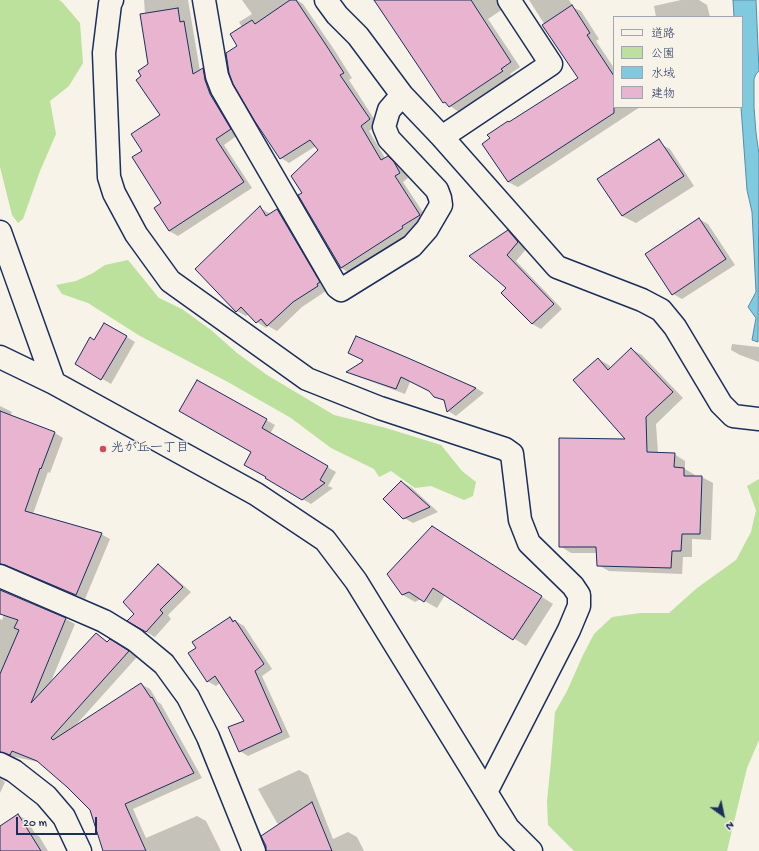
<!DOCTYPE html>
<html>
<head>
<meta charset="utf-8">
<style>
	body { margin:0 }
	#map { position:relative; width:759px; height:851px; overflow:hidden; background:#f7f3e8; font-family:"Gochi Hand","Klee One",sans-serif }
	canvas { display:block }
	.legend { position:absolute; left:613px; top:16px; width:130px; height:92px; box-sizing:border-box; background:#f7f3e8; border:1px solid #9fa5b1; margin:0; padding:5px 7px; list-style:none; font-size:12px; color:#1b2f5e }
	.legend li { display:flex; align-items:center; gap:8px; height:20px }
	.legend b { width:20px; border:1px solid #9fa5b1 }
	.north { position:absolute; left:703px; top:795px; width:40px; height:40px; -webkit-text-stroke:3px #f7f3e8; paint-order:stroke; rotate:147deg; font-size:11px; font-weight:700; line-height:16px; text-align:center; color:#1b2f5e }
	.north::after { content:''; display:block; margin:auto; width:14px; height:18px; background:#1b2f5e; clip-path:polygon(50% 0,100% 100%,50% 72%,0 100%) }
	.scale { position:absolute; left:16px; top:817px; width:81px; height:18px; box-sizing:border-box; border:2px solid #1b2f5e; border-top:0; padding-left:5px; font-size:12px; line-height:14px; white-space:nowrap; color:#1b2f5e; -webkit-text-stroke:3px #f7f3e8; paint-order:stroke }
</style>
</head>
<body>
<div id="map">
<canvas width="759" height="851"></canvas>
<ul class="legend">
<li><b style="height:5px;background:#f7f3e8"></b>道路</li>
<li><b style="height:11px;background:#bbe19c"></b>公園</li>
<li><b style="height:11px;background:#7fcade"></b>水域</li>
<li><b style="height:11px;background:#e8b4d0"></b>建物</li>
</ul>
<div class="north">N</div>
<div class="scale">20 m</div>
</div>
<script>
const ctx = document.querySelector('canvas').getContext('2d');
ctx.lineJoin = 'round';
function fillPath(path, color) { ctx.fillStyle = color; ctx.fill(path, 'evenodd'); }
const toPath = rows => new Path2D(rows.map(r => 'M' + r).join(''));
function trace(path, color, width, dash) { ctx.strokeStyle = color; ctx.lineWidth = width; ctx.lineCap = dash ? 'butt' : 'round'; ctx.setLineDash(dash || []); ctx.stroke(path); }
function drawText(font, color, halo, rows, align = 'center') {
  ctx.font = font + ' "Gochi Hand","Klee One",sans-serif'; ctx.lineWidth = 3; ctx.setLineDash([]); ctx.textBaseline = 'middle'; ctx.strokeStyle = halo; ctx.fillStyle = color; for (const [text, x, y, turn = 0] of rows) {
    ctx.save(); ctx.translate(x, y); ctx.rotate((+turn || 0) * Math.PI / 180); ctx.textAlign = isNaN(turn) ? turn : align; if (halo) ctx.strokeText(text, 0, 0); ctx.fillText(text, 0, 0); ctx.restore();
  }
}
fillPath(toPath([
	[0,0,59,0,62,2,80,23,83,63,69,86,50,101,56,134,40,171,23,219,18,223,12,215,0,167],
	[128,260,159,298,182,309,211,330,237,353,267,375,334,415,386,428,441,445,462,471,476,482,473,496,464,500,431,486,415,488,391,471,379,477,374,469,331,448,291,418,226,381,140,336,88,303,62,294,56,285,76,281,93,273,105,265],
	[759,479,759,740,747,768,727,851,574,851,548,825,547,801,551,761,555,712,567,691,583,655,594,634,612,617,640,613,669,613,697,588,736,560,751,532,756,510,747,486]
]), '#bbe19c');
const water = toPath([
	[733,0,756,0,759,71,756,74,754,79,754,107,756,133,759,154,758,342,752,340,756,318,748,307,756,292,752,212,747,190,741,107,742,107,742,17,734,17,733,0]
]);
fillPath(water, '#7fcade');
trace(water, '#578cab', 1);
fillPath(toPath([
	[144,0,188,0,200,71,203,69,212,74,239,134,224,145,252,188,178,236,169,231,163,203,143,151,161,115,143,76,149,64],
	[242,0,297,0,303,4,335,51,352,78,349,80,378,125,369,131,385,158,388,157,396,162,402,168,408,178,403,182,428,220,411,233,350,273,341,268,303,193,320,150,316,146,289,163,281,158,238,46,242,27,239,22,252,14],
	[374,0,507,0,506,7,488,19,520,67,510,74,512,76,459,112,444,102,386,16,384,15],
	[529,0,569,0,574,8,581,11,599,39,596,41,614,68,614,107,640,107,518,187,508,182,483,144,510,123,579,78],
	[681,0,699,0,707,5,710,17,656,17,654,6],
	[657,142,670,149,694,186,636,223,622,216],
	[260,208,269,213,270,214,277,210,286,215,328,287,325,289,326,291,302,307,277,331,268,326,266,328,257,322,249,314,246,316,237,311],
	[699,219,708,224,735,265,682,299,673,294],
	[508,231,517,237,527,248,516,261,562,309,541,329,532,324,508,288,470,256],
	[105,324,135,342,111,384,77,364,95,341],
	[732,344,759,347,759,362,740,355,731,350],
	[631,349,642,355,683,398,656,424,658,453,674,454,685,461,685,469,695,475,695,477,702,477,713,483,711,540,692,539,692,557,683,557,682,574,609,571,598,565,597,553,571,553,560,546,628,440,598,359,609,365,611,368],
	[364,360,413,362,476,388,484,393,456,416,448,411,446,402,434,396,430,392,410,382,405,394,356,376,348,372,363,363],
	[197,381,275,425,270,434,336,472,328,486,333,488,311,504,266,478,267,477,252,452],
	[0,406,12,412,10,416,55,433,63,438,50,473,48,472,33,514,101,534,110,539,85,599,28,575,20,570,0,552],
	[402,482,411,487,438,512,413,523,404,518],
	[445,535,553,604,526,646,445,595,437,608,421,599,415,602,403,595],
	[158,565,166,570,191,592,168,615,171,619,155,637,146,632,135,614],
	[11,595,66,619,75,624,50,684,97,635,108,642,119,645,137,657,74,727,141,684,150,689,158,702,161,704,202,778,133,809,146,838,197,816,206,821,221,851,104,851,90,810,68,786,41,763,34,761,15,757,8,756,0,761,0,619,2,620],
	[231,618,244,626,272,669,262,676,290,737,248,756,240,751,246,721,221,682,216,686,207,681,197,648],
	[299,770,308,775,333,839,348,832,357,837,364,851,300,851,286,828,277,823,258,789],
	[0,778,5,782,0,793],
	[18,815,27,820,36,835,39,836,48,851,0,851,0,827]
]), '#0003');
const building = toPath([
	[290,0,296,0,326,45,344,73,340,75,370,119,361,126,381,160,388,156,394,162,400,173,395,176,420,215,402,226,403,228,341,268,298,195,302,193,291,176,318,150,310,140,280,159,254,120,233,84,229,73,226,53,237,46,230,34,252,20,255,24,290,0],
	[374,0,471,0,511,62,501,69,503,71,449,107,445,102,443,103,374,0],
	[572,5,590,33,587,35,614,76,614,113,508,182,482,144,490,138,487,135,508,121,509,122,578,78,542,25,572,5],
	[178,8,180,22,184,21,193,74,203,68,205,80,210,94,231,129,216,139,244,182,169,231,154,208,161,203,132,157,142,151,131,134,160,115,136,80,141,76,138,71,148,64,140,14,178,8],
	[659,139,684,176,622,216,597,179,659,139],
	[260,206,266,216,277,209,320,282,317,284,318,286,293,302,267,326,261,319,256,323,241,307,236,312,195,269,260,206],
	[699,218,726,259,672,295,645,254,699,218],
	[508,230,518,242,507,255,554,304,532,324,501,293,506,288,469,256,508,230],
	[104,323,127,336,101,380,75,364,90,337,94,340,104,323],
	[356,336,408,358,476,388,447,412,444,400,434,397,429,391,401,377,396,389,346,372,362,362,363,360,348,353,356,336],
	[631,348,673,392,646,417,647,452,675,453,674,467,684,468,684,476,702,476,700,534,682,534,681,551,672,551,671,568,597,566,596,547,559,547,559,438,625,439,573,380,598,358,608,370,631,348],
	[197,380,267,419,262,428,328,466,320,480,325,483,302,500,265,478,266,477,244,465,251,452,179,411,197,380],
	[0,411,55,432,41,469,40,468,25,511,102,533,76,595,5,565,0,564,0,411],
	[401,481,430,507,403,519,383,499,401,481],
	[432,526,542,596,513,640,433,588,424,602,409,592,402,595,387,574,432,526],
	[158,564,183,587,160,610,163,613,146,632,127,621,134,614,123,602,158,564],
	[0,590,66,618,31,703,96,633,107,642,110,639,129,651,51,738,53,740,141,683,151,698,152,697,194,773,125,804,146,851,103,851,90,810,67,787,37,761,12,751,10,755,0,752,0,674,19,630,14,628,18,620,0,614,0,590],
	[230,617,233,622,235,620,264,664,255,671,282,732,239,752,228,727,244,721,215,676,207,682,188,653,196,648,192,642,230,617],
	[312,802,332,851,266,851,266,846,261,836,312,802],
	[18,814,41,851,0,851,0,826,18,814]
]);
fillPath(building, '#e8b4d0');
trace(building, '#1b2f5e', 1);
const minor = toPath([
	[112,0,110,4,104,53,109,177,114,193,136,234,170,281,307,379,380,408,505,449,512,454,520,520,529,543,573,586,579,595,579,606,569,630,486,792],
	[204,0,217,76,222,89,337,287,341,290,412,246,427,229,441,205,440,198,437,190,389,139,384,127,389,110,402,95],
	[326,0,337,15,358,36,402,95,442,137,557,267,642,300,661,310,675,327,721,404,733,416,759,419],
	[442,137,551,64,509,0],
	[0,232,54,383],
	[0,357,54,383,256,494,325,540,356,581,508,828,531,851],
	[0,576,104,621,135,640,164,664,188,697,208,737,254,851],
	[0,764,14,771,46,796,64,817,80,851]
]);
trace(minor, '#1b2f5e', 25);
trace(minor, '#f7f3e8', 22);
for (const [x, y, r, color] of [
	[103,449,4,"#d1495b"]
]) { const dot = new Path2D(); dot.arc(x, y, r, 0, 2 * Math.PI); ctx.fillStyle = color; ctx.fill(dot); trace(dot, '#f7f3e8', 1.5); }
drawText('13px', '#1b2f5e', '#f7f3e8', [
	["光が丘一丁目",111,449]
], 'left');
</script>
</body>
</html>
